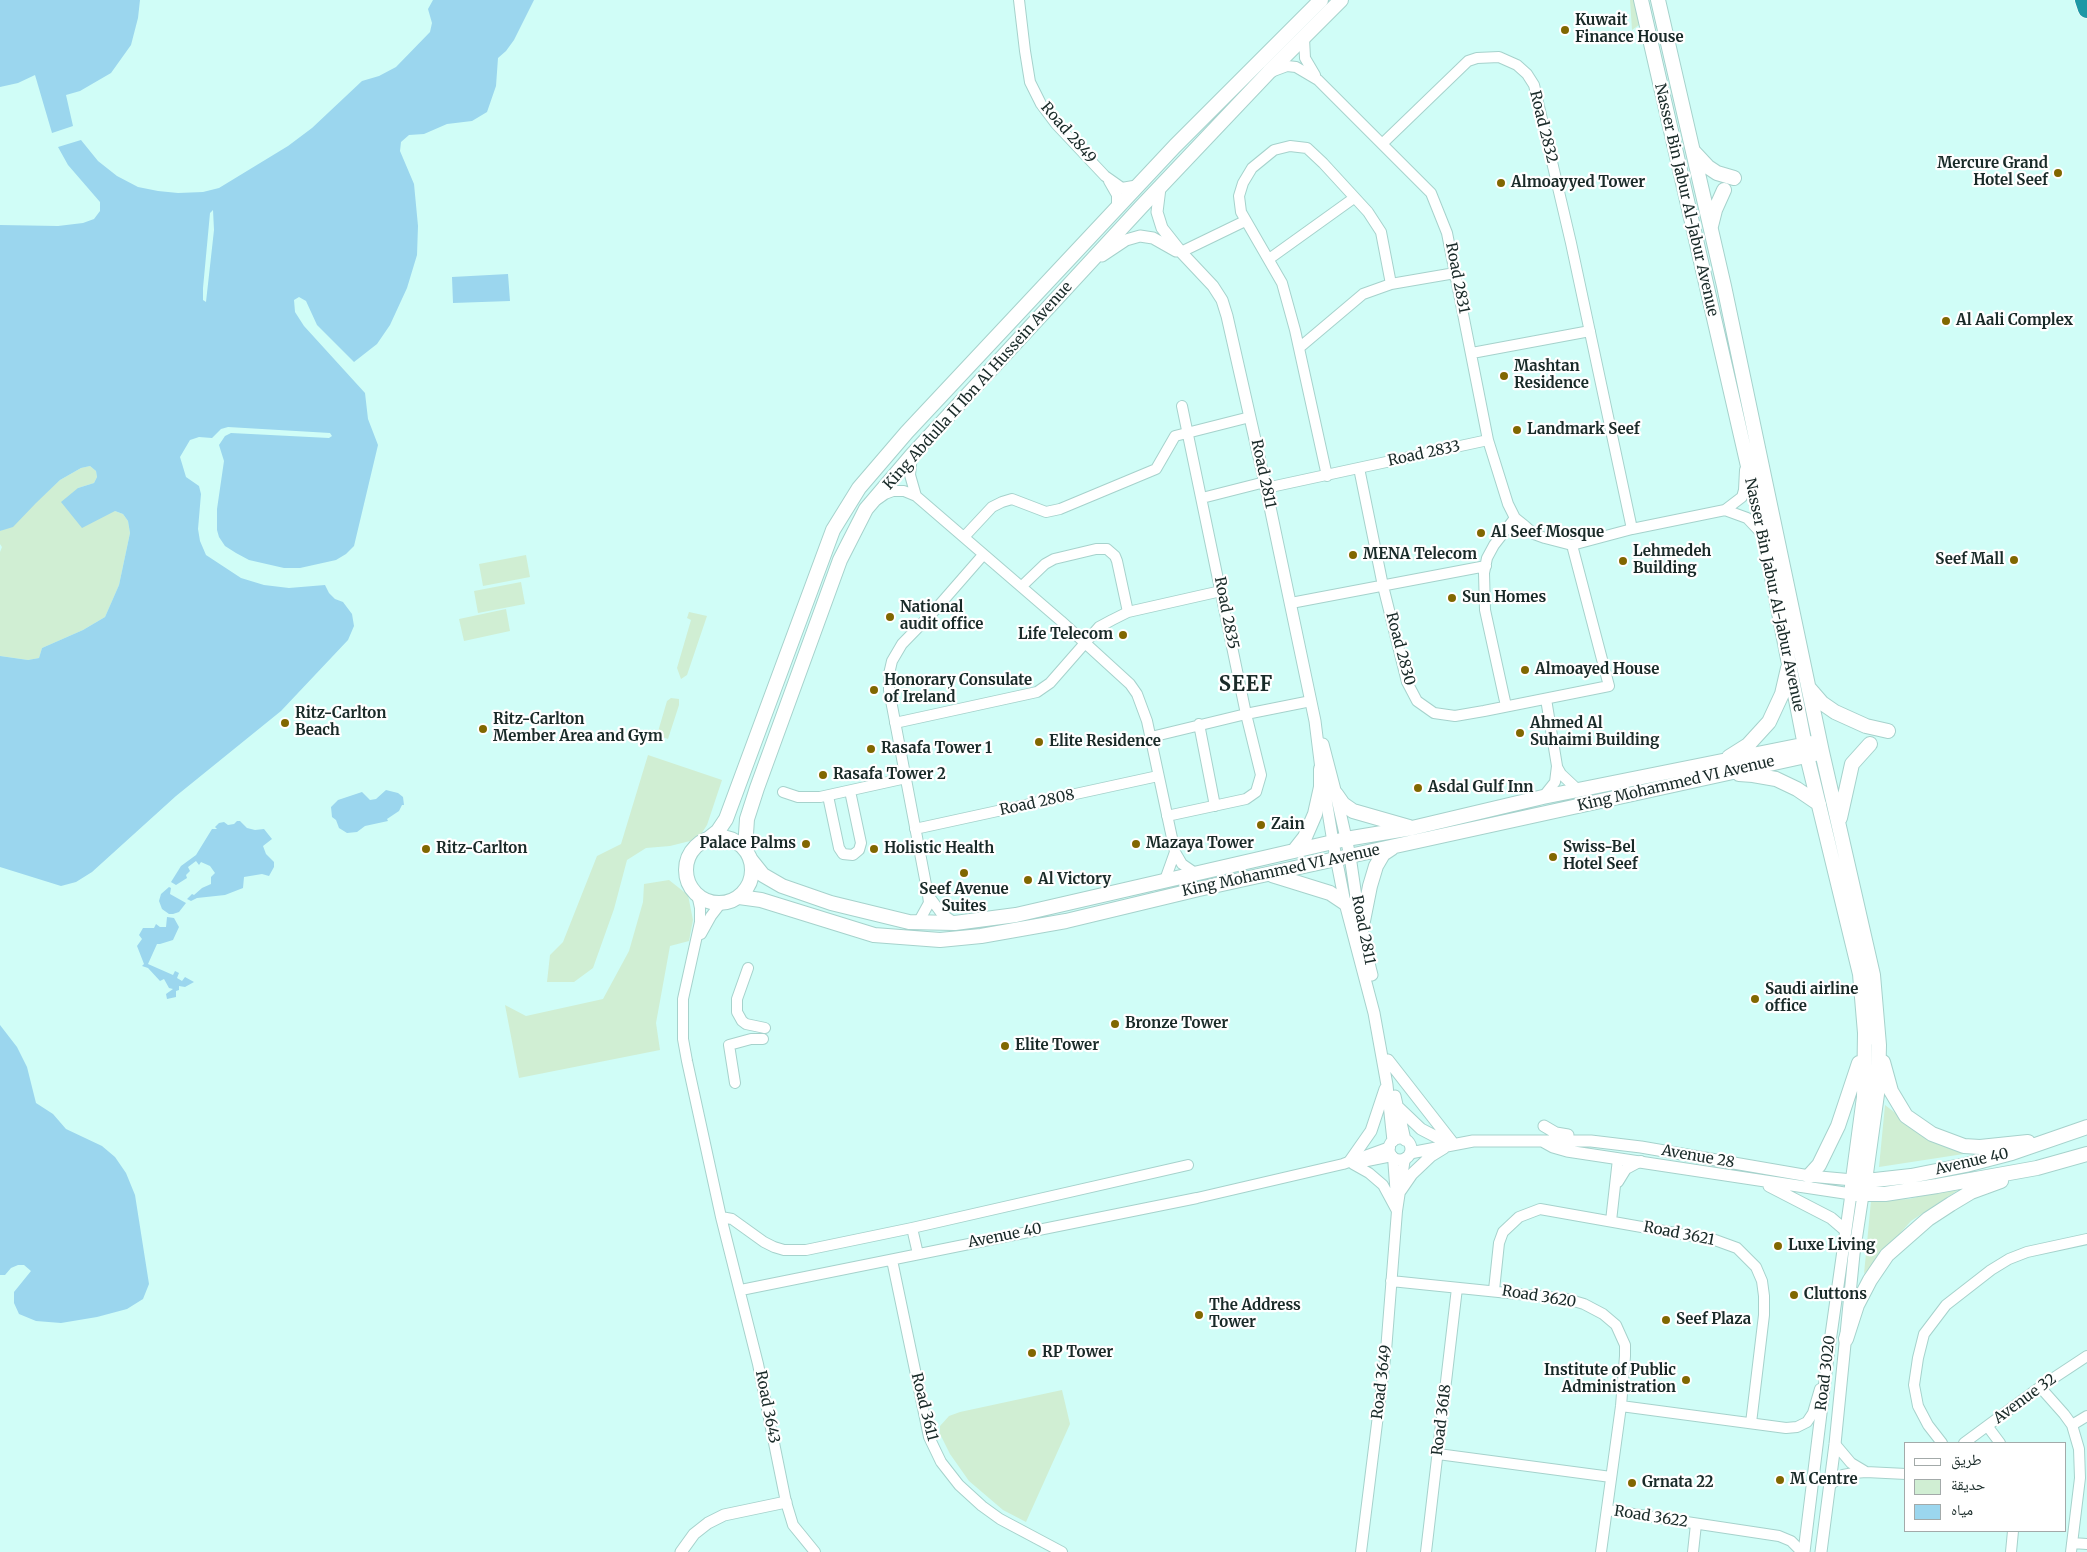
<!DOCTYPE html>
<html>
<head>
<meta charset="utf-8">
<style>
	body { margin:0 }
	#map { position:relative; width:2087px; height:1552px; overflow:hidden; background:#d0fdf7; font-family:Merriweather,"Noto Naskh Arabic",serif }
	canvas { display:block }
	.legend { position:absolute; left:1904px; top:1442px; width:162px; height:90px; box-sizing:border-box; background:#fff; border:1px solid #a3aaa9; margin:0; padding:6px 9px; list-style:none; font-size:15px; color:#192a28 }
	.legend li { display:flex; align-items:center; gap:10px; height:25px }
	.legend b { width:25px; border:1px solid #a3aaa9 }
</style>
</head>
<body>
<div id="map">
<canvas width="2087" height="1552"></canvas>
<ul class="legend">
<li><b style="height:6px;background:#fff"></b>طريق</li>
<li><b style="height:14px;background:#d0eed3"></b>حديقة</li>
<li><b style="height:14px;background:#9bd6ee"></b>مياه</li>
</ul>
</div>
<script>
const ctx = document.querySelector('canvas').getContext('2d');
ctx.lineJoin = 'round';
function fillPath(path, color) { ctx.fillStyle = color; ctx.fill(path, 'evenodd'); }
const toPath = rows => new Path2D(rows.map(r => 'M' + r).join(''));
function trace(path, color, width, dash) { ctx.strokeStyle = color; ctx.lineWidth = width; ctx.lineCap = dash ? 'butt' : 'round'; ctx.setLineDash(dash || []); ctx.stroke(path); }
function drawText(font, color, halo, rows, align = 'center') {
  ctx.font = font + ' Merriweather,serif'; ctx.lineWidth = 4.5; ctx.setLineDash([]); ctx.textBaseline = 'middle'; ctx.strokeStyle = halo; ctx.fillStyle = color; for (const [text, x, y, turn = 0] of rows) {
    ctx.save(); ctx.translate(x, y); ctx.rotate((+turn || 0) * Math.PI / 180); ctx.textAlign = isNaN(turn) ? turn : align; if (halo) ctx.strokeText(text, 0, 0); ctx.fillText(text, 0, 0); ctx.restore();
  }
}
fillPath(toPath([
	[1630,0,1634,0,1639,25,1632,30],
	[90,466,96,471,97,477,94,483,78,488,115,511,123,514,128,521,130,533,119,585,105,617,83,630,42,648,39,658,28,660,0,656,0,552,2,547,0,544,0,531,7,528,60,480,81,468],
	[526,555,530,577,483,586,479,564],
	[521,582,525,604,478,613,474,591],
	[506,609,510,631,464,641,459,619],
	[689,612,707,616,687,675,681,679,677,668,691,620,687,618],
	[671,698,679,699,679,705,668,739,657,735,667,701],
	[648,755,722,780,707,825,698,839,670,846,646,848,627,860,614,909,593,968,574,982,547,982,550,955,563,942,597,856,621,844],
	[669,880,688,895,693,920,689,941,670,946,656,1023,660,1050,519,1078,505,1005,526,1016,603,999,629,951,643,902,644,884],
	[1885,1105,1928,1138,1970,1153,1879,1167],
	[1966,1185,1911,1221,1864,1274,1871,1201,1909,1199],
	[1062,1390,1070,1424,1026,1522,1003,1510,969,1481,950,1454,940,1434,940,1426,949,1416,960,1412]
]), '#d0eed3');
fillPath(toPath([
	[0,0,140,0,138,18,131,45,111,73,80,91,66,95,73,126,52,133,35,75,18,83,0,87],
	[433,0,534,0,514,40,506,51,498,58,496,86,487,112,472,121,447,124,424,134,409,135,401,142,400,151,414,184,418,226,417,255,407,288,390,325,377,344,354,362,317,325,306,301,299,297,294,300,295,312,304,326,365,393,368,419,378,445,354,546,346,554,336,560,300,568,284,568,249,560,236,553,225,546,219,537,217,530,217,509,224,461,219,445,225,436,231,433,329,438,332,436,330,433,228,427,221,429,212,438,199,437,190,440,180,457,186,477,199,486,201,494,198,529,200,541,206,555,241,578,264,585,289,588,325,585,329,593,335,599,343,602,352,614,354,626,348,640,281,711,176,796,92,872,76,882,61,886,0,867,0,656,28,660,39,658,42,648,83,630,105,617,119,585,130,533,128,521,123,514,115,511,82,528,61,502,78,488,94,483,97,477,96,471,90,466,81,468,60,480,36,503,13,527,0,531,0,225,58,226,83,223,94,219,100,211,100,202,68,165,58,147,81,140,98,161,117,176,138,187,158,191,178,193,203,192,219,188,288,146,312,128,362,81,379,76,396,67,430,32,432,23,428,9],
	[213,210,214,230,206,302,203,300,203,288,210,213],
	[508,274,510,301,453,303,452,277],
	[386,790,398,793,403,797,404,805,402,805,399,811,387,819,388,821,365,826,357,832,347,833,339,828,336,820,332,817,331,807,338,800,362,792,370,800,376,799],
	[237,821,240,821,247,828,255,830,264,829,272,839,263,846,266,854,274,862,274,867,269,876,262,874,244,877,243,888,225,895,197,898,191,901,187,899,192,894,194,895,202,888,211,884,211,877,215,873,210,866,201,862,199,865,196,861,188,867,190,871,186,875,187,878,176,885,171,882,181,866,196,855,212,829,217,829,215,827,219,823,224,822,228,825,234,824],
	[169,887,171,888,170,894,186,903,179,912,173,914,169,914,162,909,159,901,161,894],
	[167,917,174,918,179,927,173,940,160,944,157,944,148,964,173,975,175,971,179,973,177,978,182,981,185,977,194,982,185,987,179,986,179,990,176,991,176,997,167,999,166,994,173,989,169,988,164,979,160,981,148,968,142,966,144,964,137,946,142,939,139,935,143,928,154,928,156,924,160,927,166,927],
	[0,1025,17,1047,27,1067,36,1103,53,1114,66,1129,102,1146,115,1157,126,1173,135,1195,149,1284,143,1299,127,1309,97,1317,61,1323,36,1321,19,1314,14,1303,14,1292,31,1271,24,1265,18,1265,11,1268,5,1275,0,1275]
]), '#9bd6ee');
const minor = toPath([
	[1019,0,1025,51,1030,82,1041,104,1056,124,1105,176,1122,188,1139,185],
	[1304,38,1305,58,1315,75],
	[1271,72,1287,66,1296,67,1318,80,1431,193,1447,233,1488,440,1508,504,1515,518,1525,526,1534,534,1545,538,1572,545,1632,529,1725,510,1742,497,1744,490,1745,470],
	[1382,144,1468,61,1477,58,1499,57,1517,65,1527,74,1534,85,1571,243,1632,529],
	[1109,181,1117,195,1117,209],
	[1181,252,1245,221],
	[1269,259,1354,198],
	[1299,348,1363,294,1391,284,1455,273],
	[1472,353,1590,331],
	[912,455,910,475,916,496],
	[1359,468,1383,586,1407,682,1417,701,1434,713,1455,716,1484,711,1609,686,1572,545],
	[1327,476,1295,330,1282,283,1241,212,1239,196,1243,183,1252,168,1274,150,1290,146,1307,148,1323,163,1368,212,1381,232,1391,284],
	[1266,488,1488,440],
	[1202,498,1265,482],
	[878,499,885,494,893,491,904,491,916,496,1061,621,1130,684,1137,694,1147,721,1175,852,1182,864,1195,873],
	[1725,510,1747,518,1763,535],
	[964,537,992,507,1002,502,1012,499,1046,512,1060,509,1156,469,1175,436,1250,417],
	[1022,586,1045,564,1054,559,1096,549,1107,549,1115,556,1117,561,1128,612],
	[1291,603,1486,566],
	[1506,706,1485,610,1484,573,1487,558,1494,545,1515,518],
	[895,723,1037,692,1050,683,1099,627,1112,620,1128,612,1221,591],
	[1199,724,1215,806],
	[1151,737,1246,714,1311,701],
	[1557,767,1561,774,1578,790],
	[783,792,798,797,820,797,906,778],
	[828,796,839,848,843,854,853,855,859,850,861,843,850,791],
	[1543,797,1555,782,1557,766,1546,699],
	[1167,816,1246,799,1256,792,1261,775,1246,714,1182,406],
	[915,829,1158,776],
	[1165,880,1175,852],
	[697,894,700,908,700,922,683,999,683,1039,687,1061,721,1217,758,1364,786,1502,793,1525,815,1552],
	[928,895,942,914,955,923],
	[918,923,929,903,928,895,889,690,889,674,892,661,902,644,935,610,983,555],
	[701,934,711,916,721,903],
	[748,968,737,999,737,1012,742,1021,746,1024,765,1028],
	[735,1083,729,1045,751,1039,763,1039],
	[1393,1157,1396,1197],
	[1362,1162,1392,1156],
	[1353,1164,1369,1173,1383,1185,1397,1211],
	[1618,1182,1626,1169,1641,1161],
	[721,1217,732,1219,764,1242,774,1247,784,1250,806,1250,912,1228,1188,1165],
	[1611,1221,1618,1159],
	[912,1228,918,1254],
	[892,1260,929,1437,941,1462,959,1485,982,1506,1000,1519,1062,1552],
	[1391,1281,1567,1299,1584,1304,1603,1314,1616,1325,1625,1345,1625,1356,1621,1406,1601,1552],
	[741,1290,1197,1198,1343,1164,1390,1147],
	[1494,1290,1499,1243,1503,1232,1519,1217,1540,1209,1715,1240,1737,1248,1756,1267,1762,1281,1764,1296,1764,1315,1751,1423],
	[2040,1387,2064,1414,2072,1425,2079,1449,2080,1478,2071,1552],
	[1621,1406,1786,1428,1797,1427,1807,1422,1813,1413,1820,1389],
	[2072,1425,2087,1416],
	[1988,1427,2000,1443],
	[1942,1443,1928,1425,1918,1406,1914,1385,1918,1358,1924,1334,1946,1305,1991,1270,2009,1259,2027,1252,2087,1239],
	[1964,1443,2040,1387,2087,1356],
	[1835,1444,1851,1463,1866,1472],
	[1438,1454,1611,1477],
	[1830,1485,1843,1475,1854,1473,1866,1472,1906,1474],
	[1607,1510,1779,1536,1791,1541,1802,1552],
	[2072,1543,2087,1544],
	[1361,1552,1386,1351,1397,1211,1405,1158],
	[1426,1552,1457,1288],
	[1693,1552,1696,1524],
	[2011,1552,2013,1531]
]);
const tertiary = toPath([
	[1160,188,1157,212,1162,228,1181,252,1213,286,1222,300,1227,316,1266,488,1315,721,1321,769,1333,842,1345,903,1374,1013,1387,1085,1393,1141],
	[1102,256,1126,240,1140,236,1153,238,1176,251],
	[1323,744,1336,794,1350,856,1361,931,1372,975],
	[1388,1060,1452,1142],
	[1395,1096,1405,1140],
	[1399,1108,1421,1129,1446,1142],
	[1544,1126,1556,1133,1568,1135],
	'1389 1149a11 11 0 1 1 22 0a11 11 0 1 1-22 0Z',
	[1544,1142,1553,1147,1567,1151,1851,1194,1828,1356,1804,1552],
	[1410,1153,1473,1141,1591,1141,1641,1147,1809,1176,1853,1180],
	[1350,1161,1371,1131,1385,1089],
	[1769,1186,1831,1218,1845,1230],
	[1401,1190,1412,1174,1431,1156,1444,1148],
	[681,1552,694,1534,708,1523,724,1515,786,1502],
	[1821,1552,1835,1444,1854,1254,1863,1195]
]);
const secondary = toPath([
	[1641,0,1764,536,1807,756,1860,974,1865,1033,1864,1097,1851,1194,1885,1194,1937,1186,2037,1168,2087,1154],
	[1658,0,1724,286,1822,752,1873,975,1879,1045,1878,1087,1863,1195],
	[1694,152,1708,167,1717,173,1734,178],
	[1711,226,1715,210,1724,190],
	[1809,688,1822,703,1835,712,1866,726,1888,731],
	[1729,757,1748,745,1769,722,1782,694,1788,668],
	[1739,774,1753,775,1776,779,1797,789,1819,804],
	[1336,794,1343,804,1353,811,1409,827],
	[1840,818,1852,764,1870,744],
	'686 870a33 33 0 1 1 66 0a33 33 0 1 1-66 0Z',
	[708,839,718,831,726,819,833,530,859,488,907,432,1175,146,1321,0],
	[745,849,747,819,757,788,840,560,866,509,912,455,1141,207,1269,72,1341,0],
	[1294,851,1305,837,1315,814,1321,787,1321,769],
	[751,860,763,875,782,886,831,903,909,922,955,923,1016,915,1346,839,1412,828,1543,797,1812,743],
	[1272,875,1330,893,1345,903],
	[739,897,761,900,874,935,940,940,981,936,1066,921,1199,889,1815,754],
	[1361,931,1370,886,1376,866,1383,854,1392,848],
	[1883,1062,1891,1091,1906,1116,1932,1134,1964,1146,1980,1147,2028,1142],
	[1809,1176,1819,1165,1838,1126,1859,1063],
	[1857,1181,1866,1181,1911,1176,1966,1165,2012,1153,2087,1127],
	[1846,1339,1857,1305,1870,1280,1887,1255,1928,1219,1951,1204,1971,1192,2001,1181]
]);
const motorway = toPath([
	[2084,0,2087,9]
]);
trace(minor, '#a6d2cc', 12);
trace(tertiary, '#a6d2cc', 13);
trace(secondary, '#a6d2cc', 16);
trace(motorway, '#fff', 19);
trace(minor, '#fff', 10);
trace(tertiary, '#fff', 11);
trace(secondary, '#fff', 14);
trace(motorway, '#1d98a5', 18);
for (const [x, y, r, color] of [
	[1565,30,5,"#816700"],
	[2058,173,5,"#816700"],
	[1501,183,5,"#816700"],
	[1946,321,5,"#816700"],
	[1504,376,5,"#816700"],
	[1517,430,5,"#816700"],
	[1481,533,5,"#816700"],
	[1353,555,5,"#816700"],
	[2014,560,5,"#816700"],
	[1623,561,5,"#816700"],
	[1452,598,5,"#816700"],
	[890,617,5,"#816700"],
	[1123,635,5,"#816700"],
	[1525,670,5,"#816700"],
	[874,690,5,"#816700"],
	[285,723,5,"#816700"],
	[483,729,5,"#816700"],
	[1520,733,5,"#816700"],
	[1039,742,5,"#816700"],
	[871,749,5,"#816700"],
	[823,775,5,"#816700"],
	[1418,788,5,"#816700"],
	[1261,825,5,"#816700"],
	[806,844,5,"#816700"],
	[1136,844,5,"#816700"],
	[426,849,5,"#816700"],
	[874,849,5,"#816700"],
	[1553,857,5,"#816700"],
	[964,873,5,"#816700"],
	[1028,880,5,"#816700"],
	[1755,999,5,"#816700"],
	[1115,1024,5,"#816700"],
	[1005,1046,5,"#816700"],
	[1778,1246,5,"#816700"],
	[1794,1295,5,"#816700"],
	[1199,1315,5,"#816700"],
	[1666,1320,5,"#816700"],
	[1032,1353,5,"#816700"],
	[1686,1380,5,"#816700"],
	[1780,1480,5,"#816700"],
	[1632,1483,5,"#816700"]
]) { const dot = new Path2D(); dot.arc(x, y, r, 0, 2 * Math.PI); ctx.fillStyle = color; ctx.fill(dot); trace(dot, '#fff', 2); }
drawText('bold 15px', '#192a28', '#fff', [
	["Kuwait",1575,21],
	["Finance House",1575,38],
	["Mercure Grand",2048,164,"right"],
	["Hotel Seef",2048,181,"right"],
	["Almoayyed Tower",1511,183],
	["Al Aali Complex",1956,321],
	["Mashtan",1514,367],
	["Residence",1514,384],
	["Landmark Seef",1527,430],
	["Al Seef Mosque",1491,533],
	["Lehmedeh",1633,552],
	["Building",1633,569],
	["MENA Telecom",1363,555],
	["Seef Mall",2004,560,"right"],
	["Sun Homes",1462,598],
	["National",900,608],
	["audit office",900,625],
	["Life Telecom",1113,635,"right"],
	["Almoayed House",1535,670],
	["Honorary Consulate",884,681],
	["of Ireland",884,698],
	["Ritz-Carlton",295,714],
	["Beach",295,731],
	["Ritz-Carlton",493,720],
	["Member Area and Gym",493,737],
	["Ahmed Al",1530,724],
	["Suhaimi Building",1530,741],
	["Elite Residence",1049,742],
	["Rasafa Tower 1",881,749],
	["Rasafa Tower 2",833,775],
	["Asdal Gulf Inn",1428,788],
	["Zain",1271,825],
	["Palace Palms",796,844,"right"],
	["Mazaya Tower",1146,844],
	["Swiss-Bel",1563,848],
	["Hotel Seef",1563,865],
	["Ritz-Carlton",436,849],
	["Holistic Health",884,849],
	["Al Victory",1038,880],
	["Seef Avenue",964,890,"center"],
	["Suites",964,907,"center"],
	["Saudi airline",1765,990],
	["office",1765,1007],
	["Bronze Tower",1125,1024],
	["Elite Tower",1015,1046],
	["Luxe Living",1788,1246],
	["Cluttons",1804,1295],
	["The Address",1209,1306],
	["Tower",1209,1323],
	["Seef Plaza",1676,1320],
	["RP Tower",1042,1353],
	["Institute of Public",1676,1371,"right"],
	["Administration",1676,1388,"right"],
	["M Centre",1790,1480],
	["Grnata 22",1642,1483]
], 'left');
drawText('15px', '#192a28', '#fff', [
	["Road 2832",1543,127,76],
	["Road 2849",1068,133,49],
	["Nasser Bin Jabur Al-Jabur Avenue",1686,200,77],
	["Road 2831",1457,278,79],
	["King Abdulla II Ibn Al Hussein Avenue",978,386,-48],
	["Road 2833",1424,454,-12],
	["Road 2811",1263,474,78],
	["Nasser Bin Jabur Al-Jabur Avenue",1774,595,78],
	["Road 2835",1226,613,79],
	["Road 2830",1400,649,75],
	["King Mohammed VI Avenue",1676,784,-13],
	["Road 2808",1037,803,-12],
	["King Mohammed VI Avenue",1281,871,-12],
	["Road 2811",1363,930,79],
	["Avenue 28",1698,1157,10],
	["Avenue 40",1972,1162,-13],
	["Road 3621",1679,1234,11],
	["Avenue 40",1005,1236,-11],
	["Road 3620",1539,1297,9],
	["Road 3020",1826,1373,-83],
	["Road 3649",1382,1382,-83],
	["Avenue 32",2025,1399,-36],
	["Road 3643",767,1407,79],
	["Road 3611",924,1407,76],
	["Road 3618",1442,1420,-83],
	["Road 3622",1651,1517,9]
]);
ctx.letterSpacing = '1px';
drawText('bold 20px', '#192a28', '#fff', [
	["SEEF",1246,685]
]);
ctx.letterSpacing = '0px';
</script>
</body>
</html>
